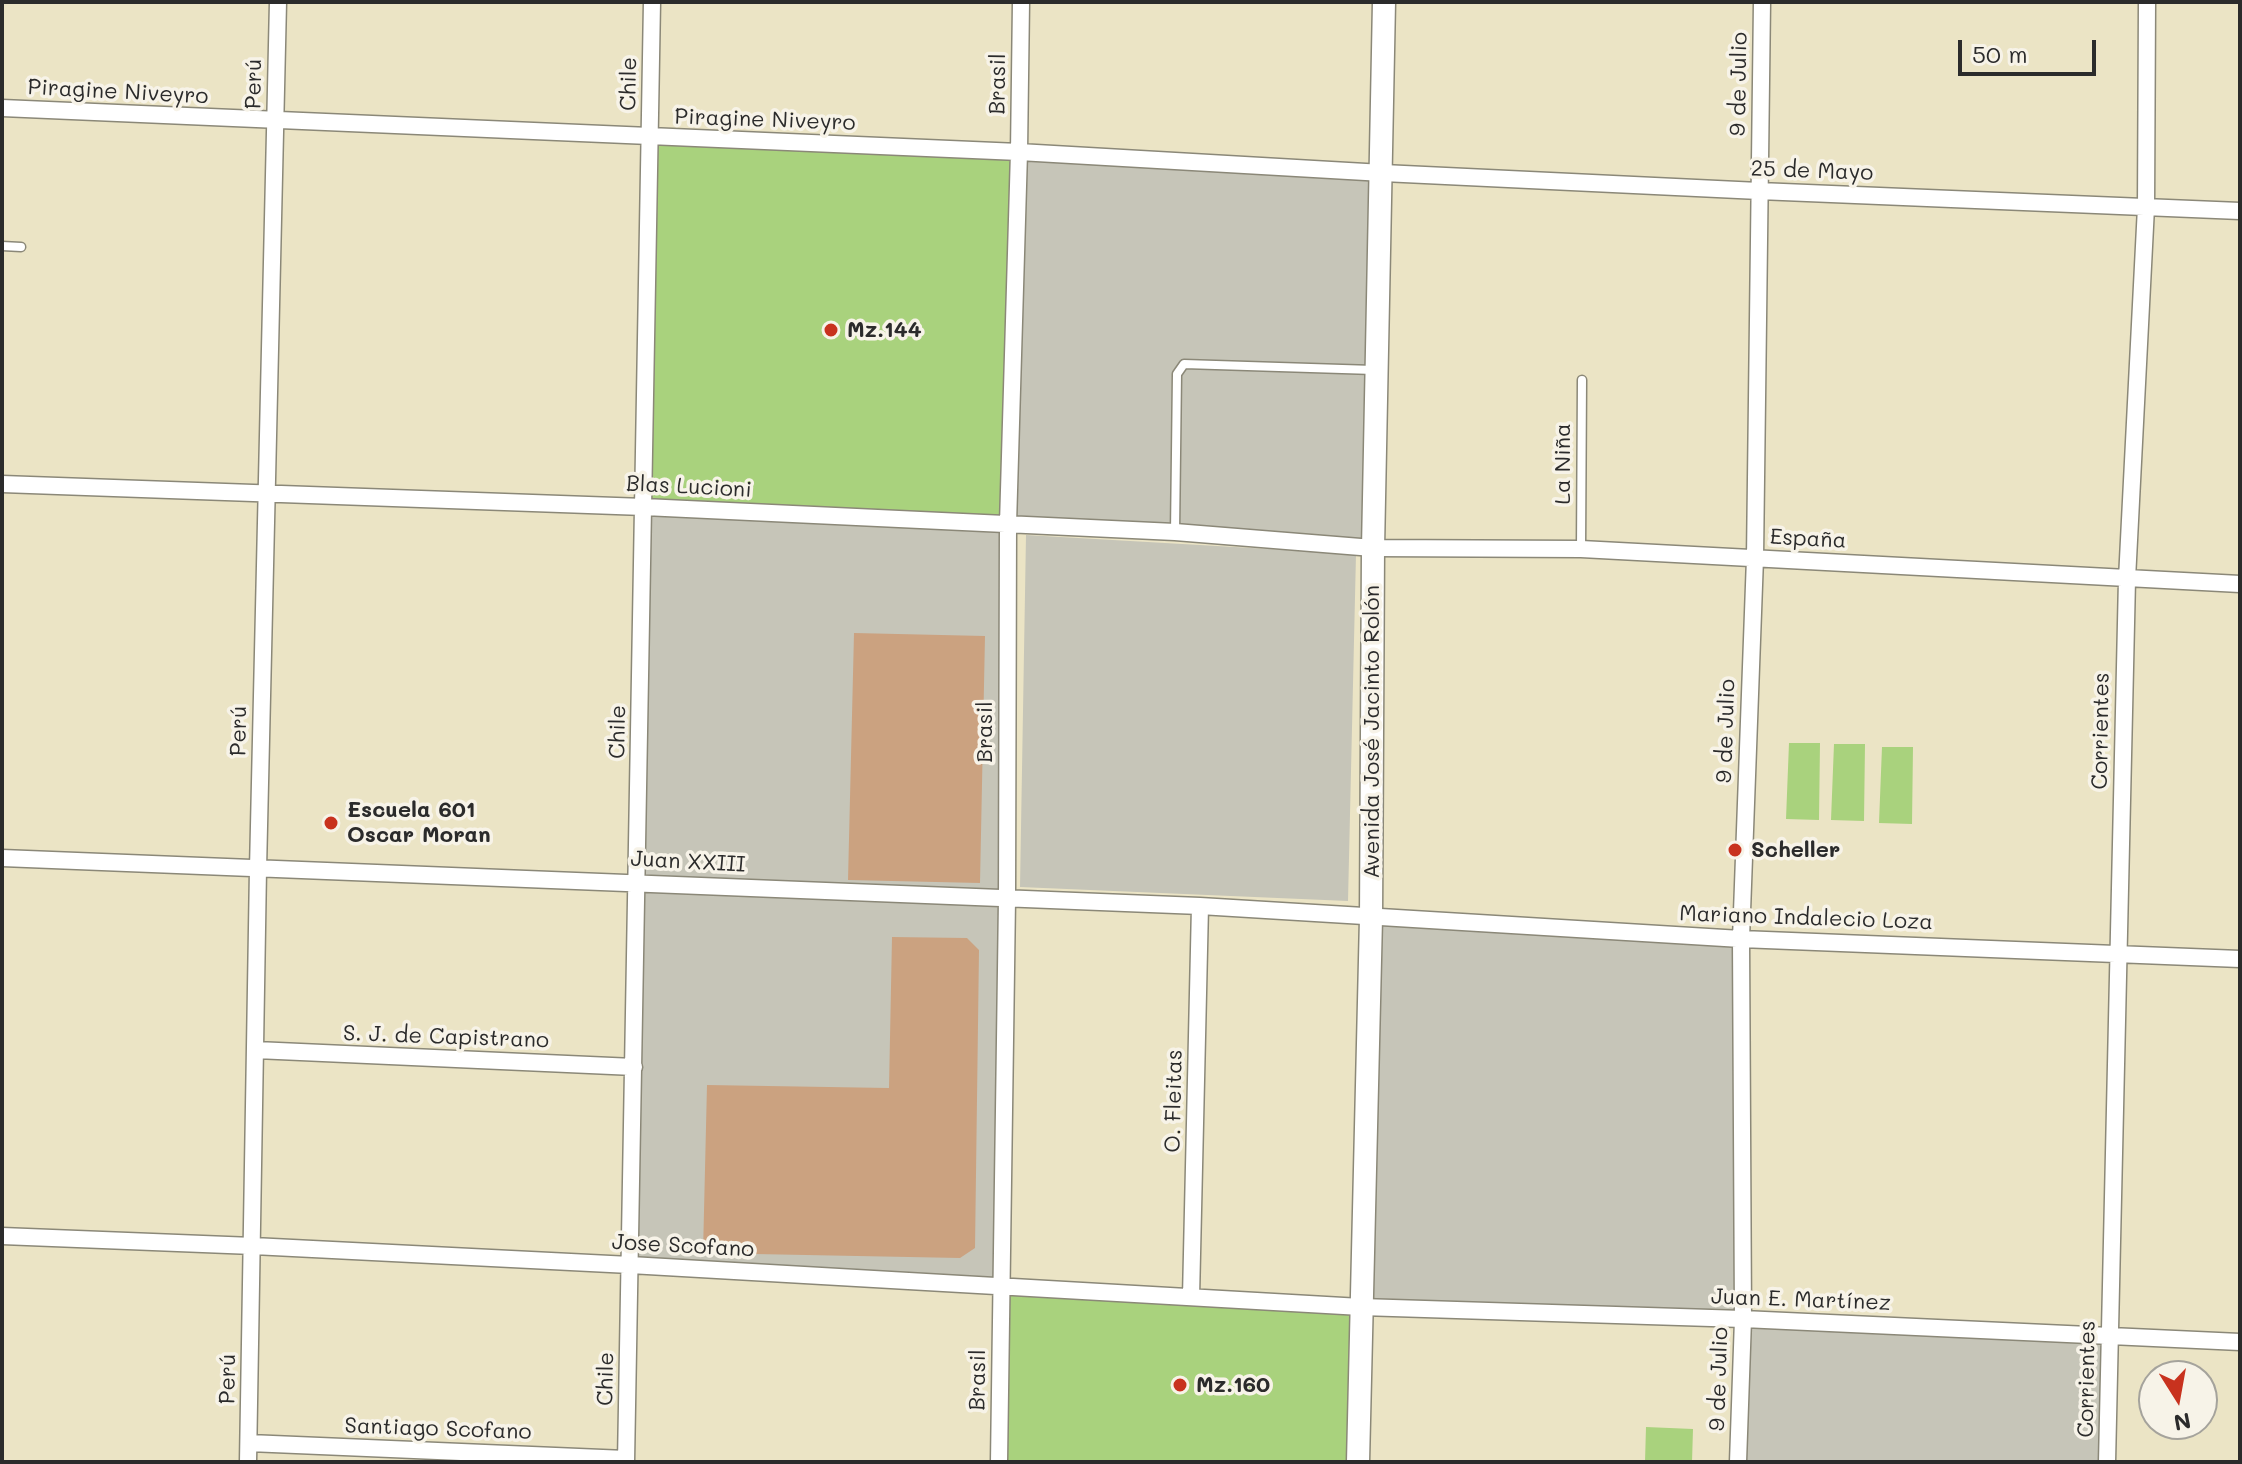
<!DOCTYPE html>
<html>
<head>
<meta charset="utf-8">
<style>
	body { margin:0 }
	#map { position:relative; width:2242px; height:1464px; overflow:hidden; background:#ebe4c5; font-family:Mali,sans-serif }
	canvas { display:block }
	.frame { position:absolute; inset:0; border:4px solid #2b2b2b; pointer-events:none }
	.north { position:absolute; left:2138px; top:1360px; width:80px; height:80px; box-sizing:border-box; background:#f7f3e8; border:2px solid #a5a39c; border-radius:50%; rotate:169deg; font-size:22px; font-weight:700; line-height:32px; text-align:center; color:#2b2b2b }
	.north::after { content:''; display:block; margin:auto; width:28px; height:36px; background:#c8321e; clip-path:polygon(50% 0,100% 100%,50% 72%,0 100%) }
	.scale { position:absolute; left:1958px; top:40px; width:138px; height:36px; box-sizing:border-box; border:4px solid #2b2b2b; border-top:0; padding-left:10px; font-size:24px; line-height:28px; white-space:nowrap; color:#2b2b2b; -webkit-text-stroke:6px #f7f3e8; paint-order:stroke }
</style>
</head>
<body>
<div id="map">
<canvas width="2242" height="1464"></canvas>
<div class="frame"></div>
<div class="north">N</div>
<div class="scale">50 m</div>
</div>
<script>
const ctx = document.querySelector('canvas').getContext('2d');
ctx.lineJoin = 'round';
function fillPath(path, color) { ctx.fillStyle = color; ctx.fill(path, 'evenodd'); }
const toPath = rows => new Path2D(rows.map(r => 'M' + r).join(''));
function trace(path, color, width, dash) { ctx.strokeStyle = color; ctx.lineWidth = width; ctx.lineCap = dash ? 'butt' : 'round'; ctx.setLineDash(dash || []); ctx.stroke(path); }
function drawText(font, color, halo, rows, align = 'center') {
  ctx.font = font + ' Mali,sans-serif'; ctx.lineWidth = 7; ctx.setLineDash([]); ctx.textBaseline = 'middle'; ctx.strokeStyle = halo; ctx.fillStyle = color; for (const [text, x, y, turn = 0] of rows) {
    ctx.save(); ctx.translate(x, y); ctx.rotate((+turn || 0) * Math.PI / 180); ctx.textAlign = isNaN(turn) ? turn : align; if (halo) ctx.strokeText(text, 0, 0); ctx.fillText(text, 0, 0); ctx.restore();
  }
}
fillPath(toPath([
	[1019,152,1383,173,1373,548,1009,524,1007,899,998,899,1001,1285,630,1265,644,507],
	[1026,535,1356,554,1348,901,1020,887],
	[1371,918,1741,939,1743,1319,2109,1335,2107,1462,1738,1462,1742,1319,1361,1307]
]), '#c6c5b8');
fillPath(toPath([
	[650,137,1019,152,1008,524,644,507],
	[1789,743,1820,743,1819,820,1786,819],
	[1834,744,1865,744,1864,821,1831,820],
	[1882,747,1913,747,1912,824,1879,823],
	[1001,1285,1361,1307,1358,1462,999,1462],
	[1646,1427,1693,1429,1692,1462,1645,1462]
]), '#a9d27d');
fillPath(toPath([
	[854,633,985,636,980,883,848,880],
	[892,937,967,938,979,950,975,1248,960,1258,703,1253,707,1085,889,1088]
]), '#cba280');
const lane = toPath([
	[2,246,21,247],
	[1175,532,1177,374,1184,364,1374,370],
	[1581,549,1582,380]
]);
const street = toPath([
	[2,108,1019,152,1383,173,1759,191,2240,211],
	[2,484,644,507,1175,532,1373,548,1581,549,2240,584],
	[2,858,1200,906,1741,939,2240,959],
	[256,1050,634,1067],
	[2,1236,253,1246,630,1265,1361,1307,1743,1319,2240,1342],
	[1191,1297,1200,906],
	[249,1443,626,1459],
	[248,1462,258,869,278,2],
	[626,1462,652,2],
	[999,1462,1007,899,1008,524,1019,152,1021,2],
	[1738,1462,1743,1319,1741,939,1755,558,1762,2],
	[2107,1462,2127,579,2146,207,2147,2]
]);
const secondary = toPath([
	[1358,1462,1371,918,1373,548,1384,2]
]);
trace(lane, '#8b8878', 11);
trace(street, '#8b8878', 19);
trace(secondary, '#8b8878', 25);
trace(lane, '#fff', 8);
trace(street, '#fff', 16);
trace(secondary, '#fff', 22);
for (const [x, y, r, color] of [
	[831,330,8,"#c8321e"],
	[331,823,8,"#c8321e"],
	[1735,850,8,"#c8321e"],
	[1180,1385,8,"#c8321e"]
]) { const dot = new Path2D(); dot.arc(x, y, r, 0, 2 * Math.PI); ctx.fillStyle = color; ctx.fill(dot); trace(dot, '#f7f3e8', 3); }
drawText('22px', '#2b2b2b', '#f7f3e8', [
	["Perú",254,84,-89],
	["Chile",629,84,-89],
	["Brasil",998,84,-89],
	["9 de Julio",1739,84,-89],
	["Piragine Niveyro",118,92,3],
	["Piragine Niveyro",765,120,2],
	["25 de Mayo",1812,171,2],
	["La Niña",1563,464,-90],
	["Blas Lucioni",689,487,3],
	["España",1808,539,3],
	["Perú",239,731,-89],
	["9 de Julio",1726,731,-88],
	["Corrientes",2101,731,-89],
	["Chile",618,732,-89],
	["Brasil",985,732,-90],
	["Avenida José Jacinto Rolón",1372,732,-90],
	["Juan XXIII",688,862,3],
	["Mariano Indalecio Loza",1806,918,2],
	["S. J. de Capistrano",446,1037,2],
	["O. Fleitas",1174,1101,-89],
	["Jose Scofano",683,1246,3],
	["Juan E. Martínez",1801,1300,2],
	["Perú",228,1379,-89],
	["Chile",606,1379,-89],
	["9 de Julio",1719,1379,-88],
	["Corrientes",2087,1379,-89],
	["Brasil",978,1380,-89],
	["Santiago Scofano",438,1429,2]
]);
drawText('bold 22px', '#2b2b2b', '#f7f3e8', [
	["Mz.144",847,330],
	["Escuela 601",347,810],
	["Oscar Moran",347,835],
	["Scheller",1751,850],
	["Mz.160",1196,1385]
], 'left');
</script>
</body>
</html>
